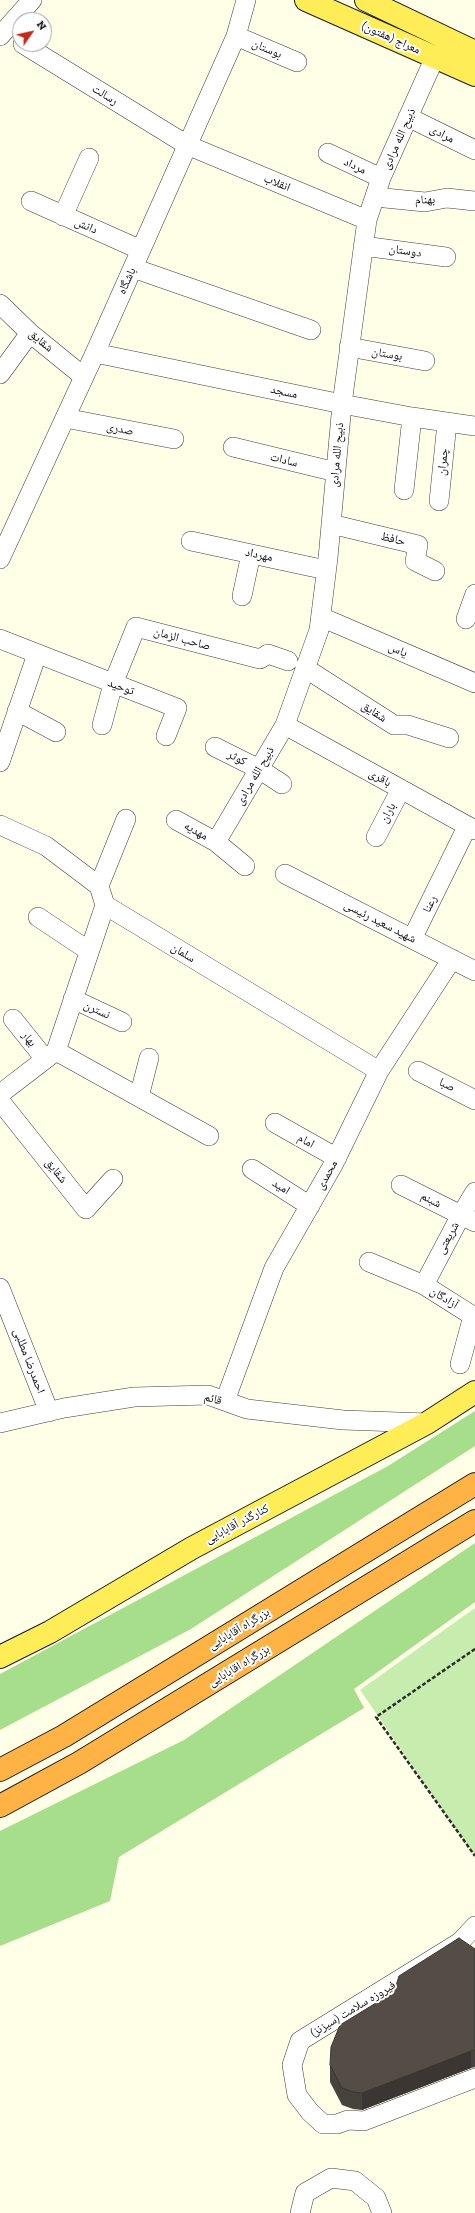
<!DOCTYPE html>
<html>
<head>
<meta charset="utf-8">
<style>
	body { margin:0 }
	#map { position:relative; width:475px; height:2213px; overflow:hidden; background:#fffee7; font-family:"Zilla Slab",serif }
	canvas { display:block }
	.north { position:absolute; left:12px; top:12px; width:40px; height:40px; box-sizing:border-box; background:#fff; border:1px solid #9d9d9d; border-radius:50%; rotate:56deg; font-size:11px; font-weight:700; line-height:16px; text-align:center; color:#0a0a0a }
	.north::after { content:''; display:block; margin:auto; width:14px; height:18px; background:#c52718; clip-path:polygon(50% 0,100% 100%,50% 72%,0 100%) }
</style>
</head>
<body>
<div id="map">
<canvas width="475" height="2213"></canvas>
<div class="north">N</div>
</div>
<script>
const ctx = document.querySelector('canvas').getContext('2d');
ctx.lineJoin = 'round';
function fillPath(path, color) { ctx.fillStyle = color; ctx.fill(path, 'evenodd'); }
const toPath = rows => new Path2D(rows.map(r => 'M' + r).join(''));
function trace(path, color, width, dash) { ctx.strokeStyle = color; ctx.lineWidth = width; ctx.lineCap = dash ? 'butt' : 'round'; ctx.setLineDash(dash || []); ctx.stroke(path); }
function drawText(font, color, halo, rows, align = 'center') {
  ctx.font = font + ' "Zilla Slab","Noto Naskh Arabic",serif'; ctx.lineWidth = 4; ctx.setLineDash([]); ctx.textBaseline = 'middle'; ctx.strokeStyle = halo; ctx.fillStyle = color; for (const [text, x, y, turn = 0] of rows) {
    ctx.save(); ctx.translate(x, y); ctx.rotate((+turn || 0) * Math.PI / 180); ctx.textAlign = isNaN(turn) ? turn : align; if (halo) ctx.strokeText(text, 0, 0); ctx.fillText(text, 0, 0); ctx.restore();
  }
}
fillPath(toPath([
	[475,1608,475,1856,360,1690]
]), '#c6ecae');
fillPath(toPath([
	[475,1411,475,1446,191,1629,0,1730,0,1674,388,1466],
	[475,1543,475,1602,354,1689,364,1708,119,1857,110,1901,0,1946,0,1831,184,1740]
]), '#a6de8c');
const minor = toPath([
	[0,36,32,0],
	[236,36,297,62],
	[23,44,187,145,367,220],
	[408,117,475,150],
	[328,153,381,178],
	[375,197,425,202,447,198,475,201],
	[31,201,141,250],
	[63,216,89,158],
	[363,246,446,257],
	[133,268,311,330],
	[0,304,30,333,84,377],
	[349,347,425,361],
	[95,353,342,404,412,417,475,426],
	[0,374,30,333],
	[65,418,174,439],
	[233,447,336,472],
	[404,490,412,417],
	[439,501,447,423],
	[331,524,418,545,415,561,435,571],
	[191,541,326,570],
	[0,559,95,353,236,36,246,0],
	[242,596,251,554],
	[321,617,475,683],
	[466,619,475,594],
	[0,639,177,708,166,736],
	[305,668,394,725,408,725,449,738],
	[17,711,56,732],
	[102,725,113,684,136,627,260,659,268,654,288,661],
	[285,725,475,830],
	[215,747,259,769,282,784],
	[0,762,37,654],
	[176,820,216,842,245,866],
	[0,825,46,846,99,886,105,905,379,1071],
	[376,837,401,789],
	[216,842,285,725,319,630,328,558,342,404,367,220,381,178,435,57],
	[285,874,475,971],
	[99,886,126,819],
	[38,917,89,951],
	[412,939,467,827],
	[73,999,122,1022],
	[13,1019,45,1059],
	[56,1051,209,1136],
	[418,1071,475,1100],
	[0,1094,56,1051,105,905],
	[139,1097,149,1058],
	[0,1101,86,1209,113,1179],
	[275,1123,337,1158],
	[252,1169,310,1206],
	[401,1185,475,1222],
	[369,1262,424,1285,473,1316,460,1364],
	[424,1285,461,1215,475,1192],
	[0,1288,49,1412],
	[225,1401,274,1268,333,1165,379,1071,452,959],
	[0,1423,64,1408,134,1397,208,1395,247,1409,343,1420,427,1423],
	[475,1926,460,1942,300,2041,292,2065,297,2095,310,2112,323,2124,337,2124,348,2120,364,2121,475,2078],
	[300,2213,305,2193,331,2178,355,2181,376,2198,382,2213]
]);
const major = toPath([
	[306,0,475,75],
	[366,0,475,52],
	[0,1657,50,1632,192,1548,427,1423,475,1392]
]);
const highway = toPath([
	[0,1770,64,1736,475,1484],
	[0,1806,79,1763,475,1521]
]);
trace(minor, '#3d3d3d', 20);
trace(major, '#1b1b1b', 24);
trace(highway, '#1b1b1b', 24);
trace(toPath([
	[475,1649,376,1717,475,1856]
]), '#2c2c2c', 2.5, [4, 2]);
trace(minor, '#fff', 19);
trace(major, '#ffed57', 22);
trace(highway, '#ffb345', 22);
fillPath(toPath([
	[475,1949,475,2067,471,2068,362,2110,353,2109,342,2105,330,2082,330,2065,394,1992]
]), '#48423c');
fillPath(toPath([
	[471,2051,471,2068,362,2110,362,2093]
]), '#3b3631');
const building = toPath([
	[459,1938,475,1949,475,2050,471,2051,362,2093,353,2092,342,2088,330,2065,331,2047,340,2025,394,1992,399,1976,459,1938]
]);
fillPath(building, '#544d46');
trace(building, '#3b3631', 1);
drawText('12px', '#0a0a0a', '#fff', [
	["معراج (هفتون)",391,38,24],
	["بوستان",267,49,23],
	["رسالت",105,95,32],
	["مرادی",442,134,27],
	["ذبیح الله مرادی",399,139,-66],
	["مرداد",355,166,25],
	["انقلاب",277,183,22],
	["بهنام",425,200,-2],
	["دانش",86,226,24],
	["دوستان",405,251,8],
	["باشگاه",127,281,-66],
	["شقایق",41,341,40],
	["بوستان",387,354,10],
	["مسجد",284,392,12],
	["صدری",120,429,11],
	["ذبیح الله مرادی",337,455,-85],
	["سادات",284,460,14],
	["چمران",443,462,-84],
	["حافظ",393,539,13],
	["مهرداد",259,555,12],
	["صاحب الزمان",182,639,15],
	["یاس",398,650,23],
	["توحید",121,687,20],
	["شقایق",374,712,33],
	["کوثر",237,758,27],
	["ذبیح الله مرادی",255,776,-60],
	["باقری",380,778,29],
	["باران",388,813,-63],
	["مهدیه",196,831,30],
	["رعنا",430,904,-64],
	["شهید سعید رئیسی",380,922,27],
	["سلمان",183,953,31],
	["نسترن",97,1010,25],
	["بهار",29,1039,52],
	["صبا",447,1085,26],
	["امام",306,1141,29],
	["شقایق",56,1171,51],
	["محمدی",327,1175,-61],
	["امید",281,1187,32],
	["شبنم",431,1200,27],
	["شریعتی",448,1238,-62],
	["آزادگان",444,1298,32],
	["احمدرضا مطلبی",29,1361,69],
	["قائم",213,1399,14],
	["کنارگذر آقابابایی",237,1524,-28],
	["بزرگراه آقابابایی",239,1629,-31],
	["بزرگراه اقابابایی",239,1666,-31],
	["فیروزه سلامت (سیزنز)",353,2009,-31]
]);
</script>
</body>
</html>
